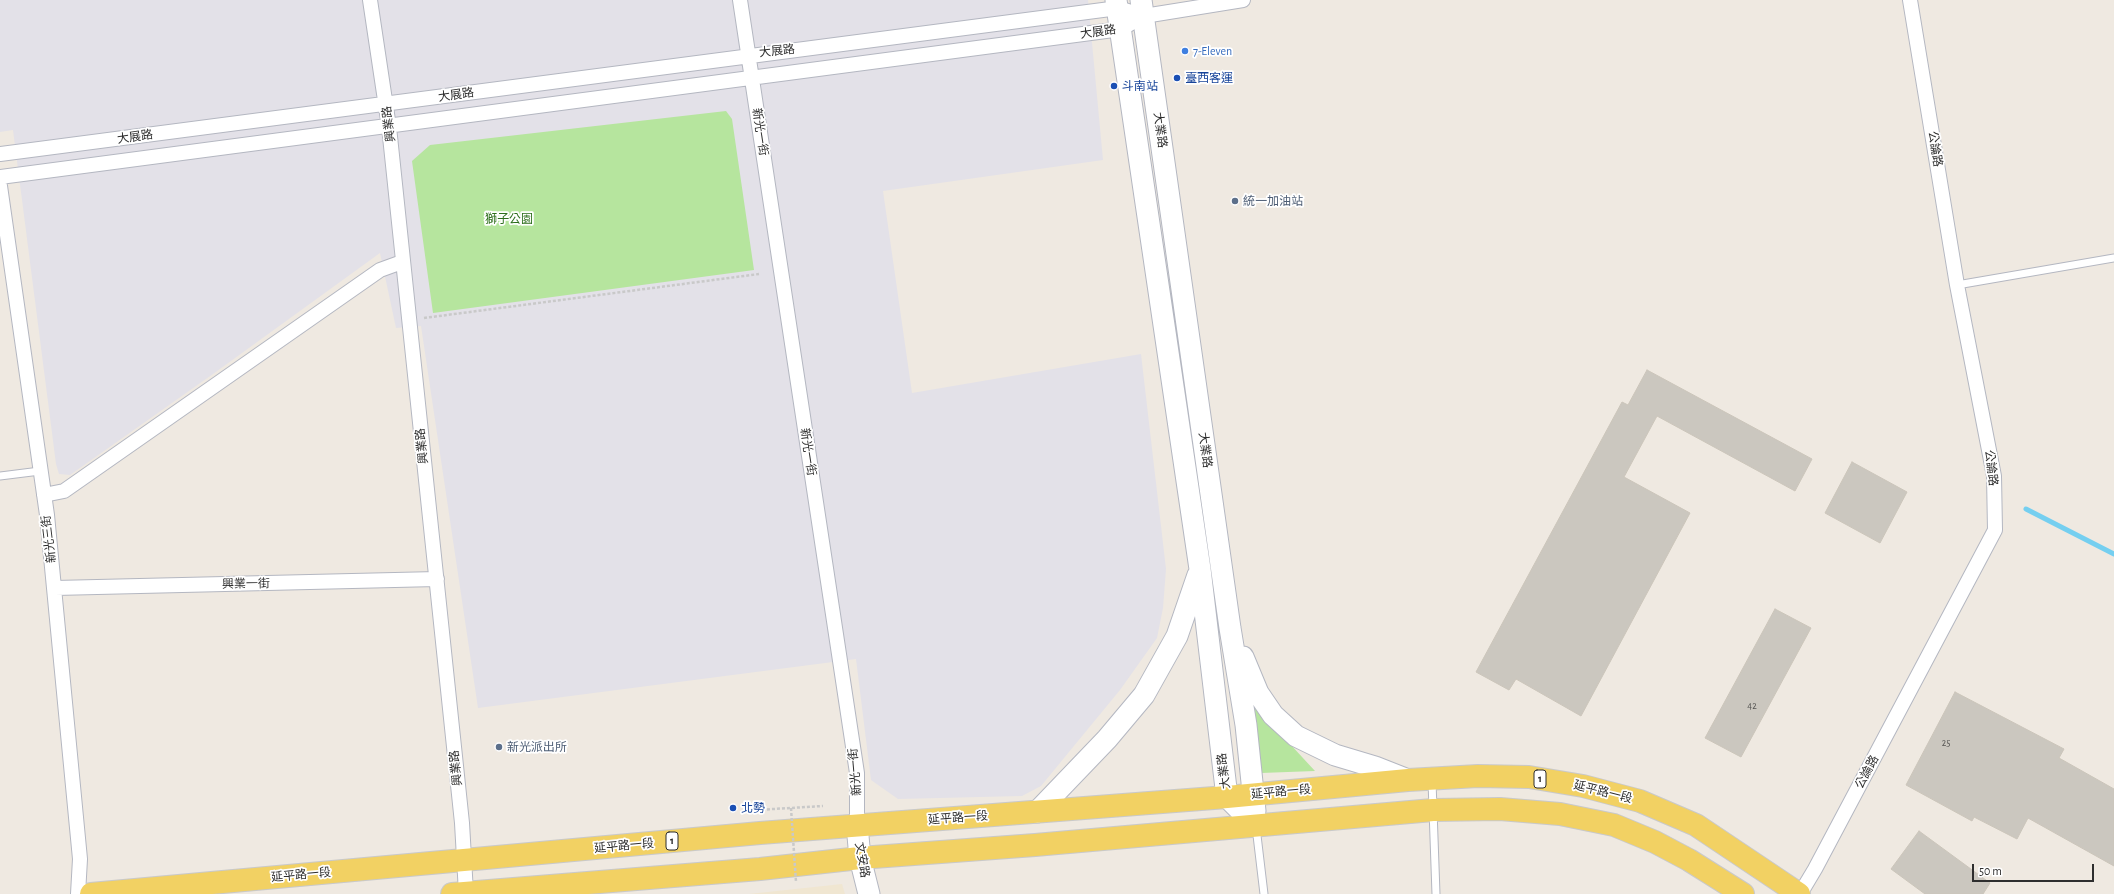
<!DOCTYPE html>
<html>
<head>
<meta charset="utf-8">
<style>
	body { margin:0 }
	#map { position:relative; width:2114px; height:894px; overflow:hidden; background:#efe9e1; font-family:"Alegreya Sans",sans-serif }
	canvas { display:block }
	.scale { position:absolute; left:1972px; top:864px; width:122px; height:18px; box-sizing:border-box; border:2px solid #2e2e2e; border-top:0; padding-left:5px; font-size:12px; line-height:14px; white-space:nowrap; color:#2e2e2e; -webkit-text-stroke:3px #fff; paint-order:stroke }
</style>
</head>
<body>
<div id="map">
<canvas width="2114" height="894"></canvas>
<div class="scale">50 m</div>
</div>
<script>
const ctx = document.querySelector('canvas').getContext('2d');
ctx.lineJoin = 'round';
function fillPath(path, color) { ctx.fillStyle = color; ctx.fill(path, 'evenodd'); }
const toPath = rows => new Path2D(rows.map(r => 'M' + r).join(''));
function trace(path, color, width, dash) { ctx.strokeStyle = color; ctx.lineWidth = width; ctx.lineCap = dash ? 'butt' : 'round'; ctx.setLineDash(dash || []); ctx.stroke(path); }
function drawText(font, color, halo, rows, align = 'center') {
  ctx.font = font + ' "Alegreya Sans","Noto Sans TC",sans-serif'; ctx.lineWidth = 3.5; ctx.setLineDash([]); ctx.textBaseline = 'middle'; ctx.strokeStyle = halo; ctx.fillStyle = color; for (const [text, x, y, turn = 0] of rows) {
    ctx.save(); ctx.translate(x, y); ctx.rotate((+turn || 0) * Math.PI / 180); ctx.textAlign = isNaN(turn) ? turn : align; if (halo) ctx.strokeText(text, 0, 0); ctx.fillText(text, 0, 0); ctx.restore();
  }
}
fillPath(toPath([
	[0,0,1088,0,1103,160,883,191,912,393,1141,354,1166,569,1163,608,1157,638,1120,690,1041,786,1022,796,898,799,871,780,856,659,478,708,421,326,396,328,380,253,213,374,70,475,59,474,56,464,13,130,0,132]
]), '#e3e1e8');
fillPath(toPath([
	[842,884,845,894,749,894]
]), '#f0e6d1');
fillPath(toPath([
	[726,111,732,119,754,270,433,313,412,161,430,145],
	[1253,704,1315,771,1261,773]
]), '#b6e59e');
trace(toPath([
	[2026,509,2114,554]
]), '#75cff0', 5);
const building = toPath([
	[1647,370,1812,459,1795,491,1657,416,1624,477,1690,513,1581,716,1516,679,1509,690,1476,672,1622,402,1628,405,1647,370],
	[1852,462,1907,492,1880,543,1825,513,1852,462],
	[1775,609,1811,628,1741,757,1705,738,1775,609],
	[1955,692,2064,749,2059,758,2114,789,2114,866,2028,818,2017,839,1974,817,1972,821,1906,785,1955,692],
	[1919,831,1990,883,1983,894,1925,894,1891,869,1919,831]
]);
fillPath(building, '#cbc7bf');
trace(building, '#cbc5ba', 1);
const lane = toPath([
	[1957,285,2114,258],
	[0,476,40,471],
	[1432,781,1436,894],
	[1256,827,1264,894]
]);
const street = toPath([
	[370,0,389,127,462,823,466,893],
	[740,0,857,773,857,825],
	[0,154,1118,8,1144,16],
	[0,177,1121,29,1144,16,1243,0],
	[0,186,47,515,80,859,78,894],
	[44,495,64,491,380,270,402,262],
	[55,588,437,579],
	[1800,894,1815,869,1995,530,1994,476,1957,285,1910,0]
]);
const secondary = toPath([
	[1116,0,1200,569,1227,797,1255,825],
	[1141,0,1230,628,1246,725,1255,811],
	[1243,657,1258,693,1273,715,1296,736,1335,755,1375,767,1408,780],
	[1037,812,1107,739,1144,695,1177,636,1198,575],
	[857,825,860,858,869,894]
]);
const primary = toPath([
	[91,894,760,833,1227,797,1408,780,1478,776,1529,777,1583,786,1640,801,1696,825,1799,894],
	[452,894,760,869,860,858,1035,845,1433,810,1500,809,1560,814,1614,825,1655,842,1689,860,1743,894]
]);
trace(lane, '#b4b7c1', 9);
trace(street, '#b4b7c1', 16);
trace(secondary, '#b4b7c1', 23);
trace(primary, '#c9c9c9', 24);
trace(toPath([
	[424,318,759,274],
	[757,810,823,806]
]), '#c9c9c9', 2.5, [3, 2]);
trace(lane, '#fff', 7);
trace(street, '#fff', 14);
trace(secondary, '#fff', 21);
trace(primary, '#f2d163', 22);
trace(toPath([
	[791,808,796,882]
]), '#c9c9c9', 2.5, [3, 2]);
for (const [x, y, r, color] of [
	[1185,51,4,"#3f7fe0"],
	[1177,78,4,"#1a4fb4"],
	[1114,86,4,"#1a4fb4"],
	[1235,201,4,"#5c6f8a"],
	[499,747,4,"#5c6f8a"],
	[733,808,4,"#1a4fb4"]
]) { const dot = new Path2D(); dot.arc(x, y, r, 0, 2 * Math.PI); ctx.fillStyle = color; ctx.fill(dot); trace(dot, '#fff', 1.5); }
drawText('10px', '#555452', null, [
	["42",1752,706],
	["25",1946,743]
]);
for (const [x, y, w] of [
	[1540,779,12],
	[672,841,12]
]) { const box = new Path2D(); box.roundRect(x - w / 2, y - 9, w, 18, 3); ctx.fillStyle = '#fff'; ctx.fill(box); trace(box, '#2e2e2e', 1); }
drawText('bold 11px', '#2e2e2e', null, [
	["1",1540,779],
	["1",672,841]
]);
drawText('12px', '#2e2e2e', '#fff', [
	["大展路",1098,32,-8],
	["大展路",777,51,-6],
	["大展路",456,95,-8],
	["興業路",389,124,-97],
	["大業路",1160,130,82],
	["新光一街",760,132,81],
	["大展路",135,137,-8],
	["公論路",1935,149,81],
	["興業路",422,446,-96],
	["大業路",1205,450,82],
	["新光一街",808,452,81],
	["公論路",1991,468,83],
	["新光三街",49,539,-97],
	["興業一街",246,584,-1],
	["興業路",456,768,-96],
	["大業路",1224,771,-97],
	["新光一街",855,772,-95],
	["公論路",1867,772,-62],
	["延平路一段",1281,792,-5],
	["延平路一段",1603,792,14],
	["延平路一段",958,818,-4],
	["延平路一段",624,846,-5],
	["文安路",862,860,80],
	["延平路一段",301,875,-5]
]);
drawText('12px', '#366cbe', '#fff', [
	["7-Eleven",1193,51]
], 'left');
drawText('12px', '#164399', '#fff', [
	["臺西客運",1185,78],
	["斗南站",1122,86],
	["北勢",741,808]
], 'left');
drawText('12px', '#4e5e75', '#fff', [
	["統一加油站",1243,201],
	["新光派出所",507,747]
], 'left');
drawText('12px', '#2c6e1b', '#fff', [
	["獅子公園",509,219]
]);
</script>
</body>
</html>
